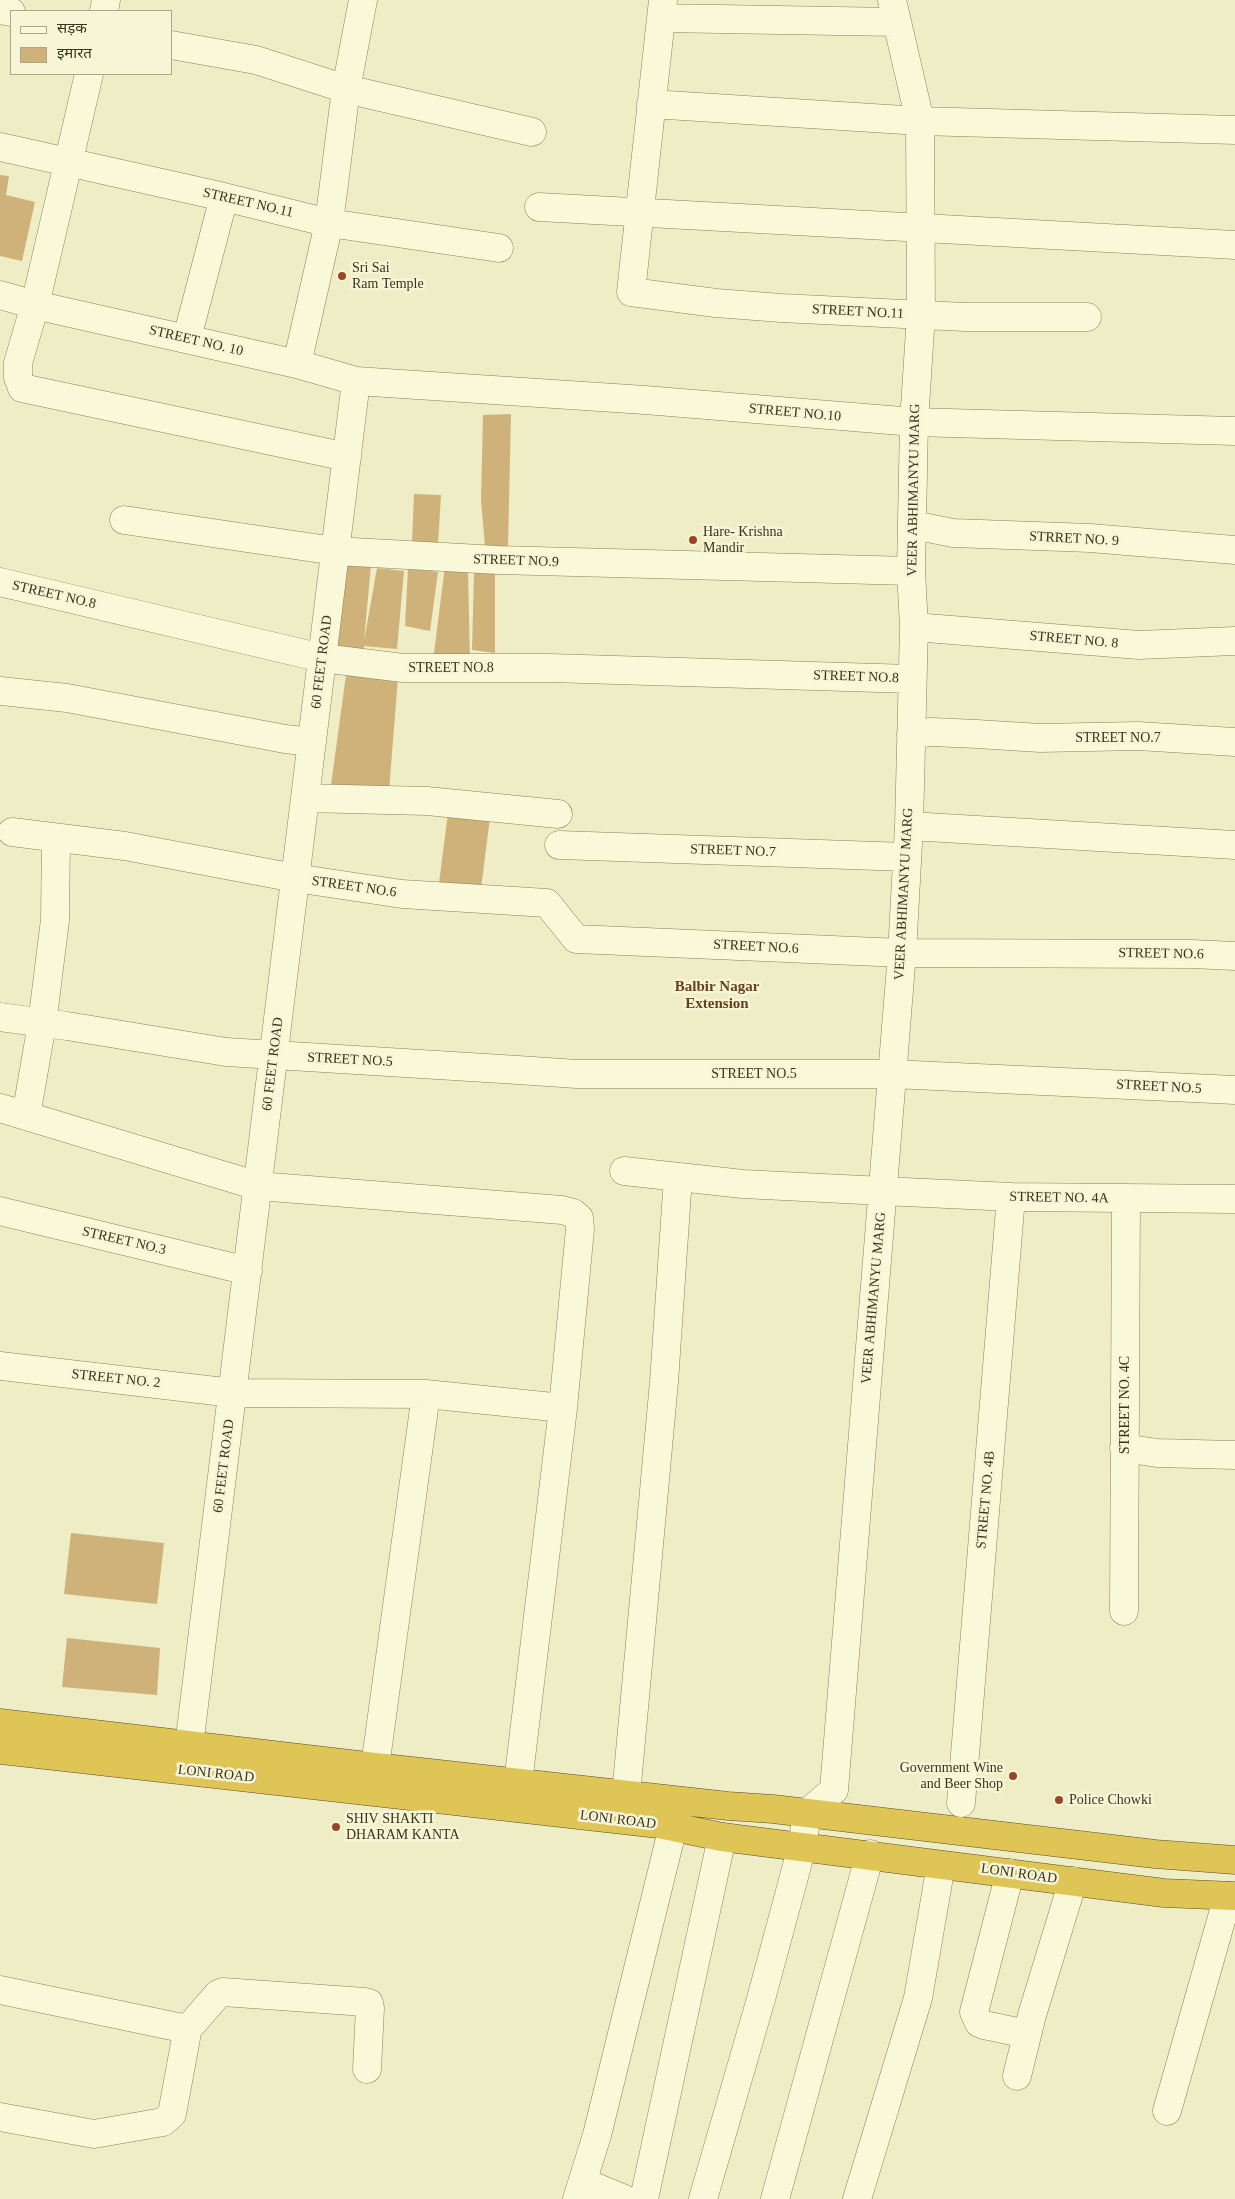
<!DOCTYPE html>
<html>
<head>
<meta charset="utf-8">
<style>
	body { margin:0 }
	#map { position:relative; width:1235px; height:2199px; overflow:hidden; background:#efedc5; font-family:"Times New Roman","Noto Sans Devanagari",serif }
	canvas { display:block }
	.legend { position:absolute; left:10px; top:10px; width:162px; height:65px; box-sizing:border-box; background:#f6f5d5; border:1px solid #aba78c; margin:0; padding:6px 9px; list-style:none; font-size:15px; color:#3a331f }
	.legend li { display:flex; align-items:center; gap:10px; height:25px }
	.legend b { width:25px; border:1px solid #aba78c }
</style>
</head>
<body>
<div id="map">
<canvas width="1235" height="2199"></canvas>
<ul class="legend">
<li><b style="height:6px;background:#f9f8d8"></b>सड़क</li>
<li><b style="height:14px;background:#ceb27a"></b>इमारत</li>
</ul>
</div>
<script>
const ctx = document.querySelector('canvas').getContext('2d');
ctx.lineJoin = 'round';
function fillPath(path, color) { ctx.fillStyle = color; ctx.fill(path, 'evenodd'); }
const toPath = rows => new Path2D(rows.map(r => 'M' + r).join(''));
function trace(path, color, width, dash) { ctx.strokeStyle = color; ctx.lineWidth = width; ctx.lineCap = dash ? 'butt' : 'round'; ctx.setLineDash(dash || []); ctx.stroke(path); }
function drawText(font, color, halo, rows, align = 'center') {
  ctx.font = font + ' "Times New Roman",serif'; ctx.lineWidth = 5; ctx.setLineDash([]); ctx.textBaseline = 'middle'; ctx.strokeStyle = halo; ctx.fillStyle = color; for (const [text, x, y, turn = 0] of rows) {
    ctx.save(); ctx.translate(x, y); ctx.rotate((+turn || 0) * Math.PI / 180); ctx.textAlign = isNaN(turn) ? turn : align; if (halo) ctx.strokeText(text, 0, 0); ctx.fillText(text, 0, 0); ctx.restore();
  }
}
fillPath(toPath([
	[0,175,9,176,6,195,35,202,22,261,0,256],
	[511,414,508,546,485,546,481,500,483,415],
	[414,494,441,495,438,544,412,543],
	[339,561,371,565,364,641,377,568,404,571,397,649,364,646,363,653,327,648],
	[445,566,468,570,470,662,433,661],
	[408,568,438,572,430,631,405,626],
	[474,572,495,572,495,653,472,650],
	[346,675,398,678,389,791,331,785],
	[448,813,490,818,480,896,438,891],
	[71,1533,164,1543,157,1604,64,1594],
	[67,1638,160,1648,157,1695,62,1687]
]), '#ceb27a');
const minor = toPath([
	[663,0,631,292,716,303,781,308,965,317,1087,317],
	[0,10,11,12],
	[104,11,106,0],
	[661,18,895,22],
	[171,45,256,60,346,89,532,132],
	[89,74,35,305,18,363,18,377,22,388,347,457],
	[651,104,920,121,1235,130],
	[0,147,224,197,329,223,499,248],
	[539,207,1235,245],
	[0,295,35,305,297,364,356,381,645,400,914,422,1235,431],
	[187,338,224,197],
	[297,364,329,223,346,89,363,0],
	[124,520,335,551,498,560,911,571],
	[913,525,953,533,1090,538,1235,550],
	[0,582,322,658,403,668,550,668,912,679],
	[914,627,1139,645,1235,641],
	[0,691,67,698,285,739,312,742],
	[911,734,932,732,977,734,1040,738,1138,736,1235,742],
	[306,798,427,801,558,814],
	[909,826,1235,845],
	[12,832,125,846,295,878,402,894,547,903,576,939,902,953,1192,954,1235,956],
	[559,845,907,857],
	[0,1017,67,1026,226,1052,518,1070,577,1074,892,1074,1235,1090],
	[0,1108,258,1186,562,1210,573,1213,579,1218,580,1229,563,1408,518,1783],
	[26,1116,42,1024,55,920,56,838],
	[624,1171,743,1184,883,1191,1011,1197,1235,1199],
	[0,1211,248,1271],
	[0,1366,233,1393,426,1394,563,1408],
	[1124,1448,1157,1453,1235,1455],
	[1124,1611,1126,1199],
	[189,1746,356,381],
	[375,1767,426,1394],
	[626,1795,664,1382,678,1177],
	[961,1803,1011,1197],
	[1010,1873,974,2012,979,2023,984,2025,1027,2034],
	[0,1990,182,2028,188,2027,193,2023,218,1994,223,1992,365,2002,369,2003,370,2008,367,2069],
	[1017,2076,1032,2015,1073,1881],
	[1167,2111,1228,1896],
	[0,2117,94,2134,163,2122,172,2114,188,2027],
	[583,2182,624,2199],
	[577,2199,597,2135,673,1827],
	[644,2199,722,1837],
	[703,2199,761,1999,802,1847,807,1813,834,1790,902,953,909,826,914,627,911,571,914,422,921,315,920,121,892,0],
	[775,2199,870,1854],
	[857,2199,918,1998,941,1865]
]);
const highway = toPath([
	[0,1723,375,1767,728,1806,773,1809,1155,1854,1235,1860],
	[0,1750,659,1824,722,1837,1164,1893,1235,1896]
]);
trace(minor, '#8a805b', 29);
trace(highway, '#584d2f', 29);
trace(minor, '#f9f8d8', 28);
trace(highway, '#dfc555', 28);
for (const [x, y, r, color] of [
	[342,276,5,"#9a4529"],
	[693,540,5,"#9a4529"],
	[1013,1776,5,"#9a4529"],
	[1059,1800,5,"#9a4529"],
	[336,1827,5,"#9a4529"]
]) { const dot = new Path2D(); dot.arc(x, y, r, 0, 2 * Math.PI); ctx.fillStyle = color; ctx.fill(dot); trace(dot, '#f6f5d5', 2); }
drawText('14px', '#3a331f', '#f6f5d5', [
	["STREET NO.11",248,203,13],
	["STREET NO.11",858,312,3],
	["STREET NO. 10",196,341,13],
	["STREET NO.10",795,413,5],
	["VEER ABHIMANYU MARG",914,490,-89],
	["STRRET NO. 9",1074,539,3],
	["STREET NO.9",516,561,2],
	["STREET NO.8",54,595,13],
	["STREET NO. 8",1074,640,5],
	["60 FEET ROAD",322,662,-83],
	["STREET NO.8",451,668],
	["STREET NO.8",856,677,2],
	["STREET NO.7",1118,738],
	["STREET NO.7",733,851,2],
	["STREET NO.6",354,887,8],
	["VEER ABHIMANYU MARG",904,894,-87],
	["STREET NO.6",756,947,3],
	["STREET NO.6",1161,954,1],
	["STREET NO.5",350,1060,3],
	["60 FEET ROAD",273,1064,-83],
	["STREET NO.5",754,1074],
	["STREET NO.5",1159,1087,3],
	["STREET NO. 4A",1059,1198,1],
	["STREET NO.3",124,1241,13],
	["VEER ABHIMANYU MARG",874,1298,-85],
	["STREET NO. 2",116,1379,6],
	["STREET NO. 4C",1125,1405,-90],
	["60 FEET ROAD",224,1466,-83],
	["STREET NO. 4B",986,1500,-85],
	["LONI ROAD",216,1774,6],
	["LONI ROAD",618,1820,7],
	["LONI ROAD",1019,1874,8]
]);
drawText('14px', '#3a331f', '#f6f5d5', [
	["Sri Sai",352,268],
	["Ram Temple",352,284],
	["Hare- Krishna",703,532],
	["Mandir",703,548],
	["Government Wine",1003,1768,"right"],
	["and Beer Shop",1003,1784,"right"],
	["Police Chowki",1069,1800],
	["SHIV SHAKTI",346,1819],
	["DHARAM KANTA",346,1835]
], 'left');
drawText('bold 15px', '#68401d', '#f6f5d5', [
	["Balbir Nagar",717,987],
	["Extension",717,1004]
]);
</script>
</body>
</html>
